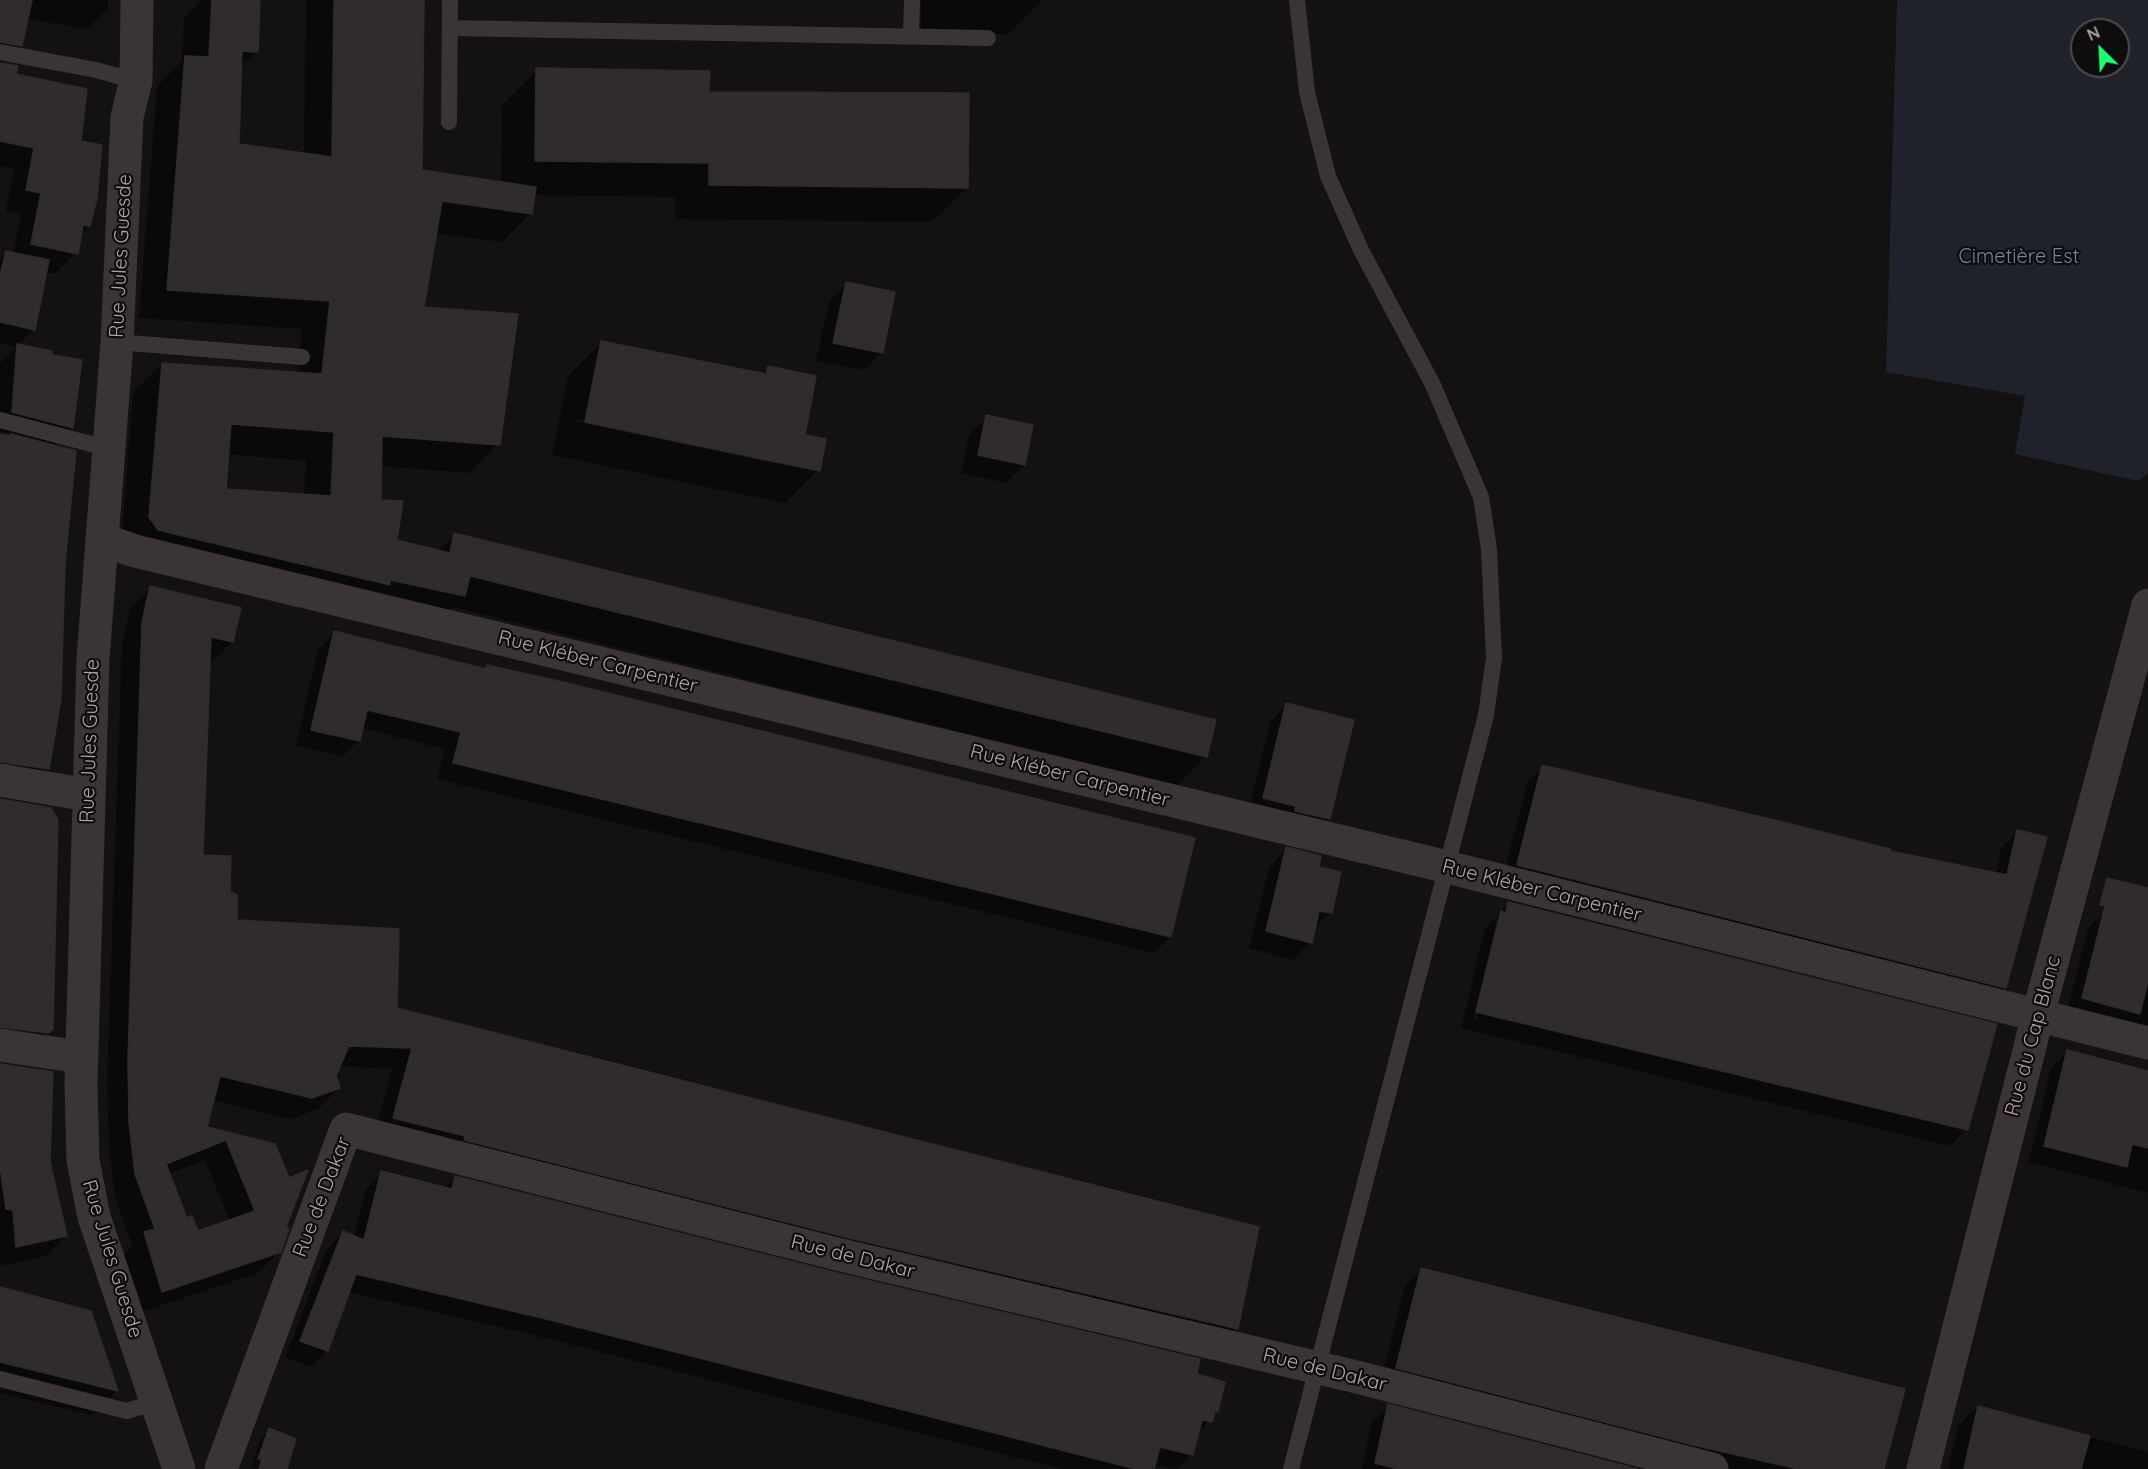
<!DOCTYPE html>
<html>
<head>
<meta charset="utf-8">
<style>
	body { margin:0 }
	#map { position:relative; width:2148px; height:1469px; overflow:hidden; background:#131112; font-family:Quicksand,sans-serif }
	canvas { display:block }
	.north { position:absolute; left:2070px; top:18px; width:60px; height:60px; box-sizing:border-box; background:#0e0c0d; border:2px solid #51484d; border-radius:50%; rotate:336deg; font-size:16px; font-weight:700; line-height:24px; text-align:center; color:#b5a1ad }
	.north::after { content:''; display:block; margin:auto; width:21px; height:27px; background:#1dff6e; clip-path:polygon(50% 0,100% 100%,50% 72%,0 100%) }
</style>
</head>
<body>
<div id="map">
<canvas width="2148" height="1469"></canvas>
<div class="north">N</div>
</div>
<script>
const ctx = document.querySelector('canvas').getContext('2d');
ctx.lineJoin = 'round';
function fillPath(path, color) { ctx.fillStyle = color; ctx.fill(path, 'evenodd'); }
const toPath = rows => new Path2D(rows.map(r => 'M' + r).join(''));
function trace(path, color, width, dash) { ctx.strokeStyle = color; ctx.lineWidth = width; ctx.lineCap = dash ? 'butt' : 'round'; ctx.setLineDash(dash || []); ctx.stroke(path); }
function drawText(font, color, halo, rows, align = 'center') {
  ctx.font = font + ' Quicksand,sans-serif'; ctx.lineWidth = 4.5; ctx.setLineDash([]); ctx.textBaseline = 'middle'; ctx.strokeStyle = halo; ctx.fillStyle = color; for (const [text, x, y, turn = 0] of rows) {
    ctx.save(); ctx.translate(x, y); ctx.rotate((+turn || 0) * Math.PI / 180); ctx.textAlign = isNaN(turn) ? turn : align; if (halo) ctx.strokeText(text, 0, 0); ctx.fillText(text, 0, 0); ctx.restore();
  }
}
fillPath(toPath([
	[1897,0,2148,0,2148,473,2138,481,2015,454,2025,396,1886,372],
	[2082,30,2118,30,2118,66,2082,66]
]), '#20222b');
fillPath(toPath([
	[0,0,108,0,108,8,87,29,27,19,21,45,2,64,80,142,89,226,80,234,76,253,55,274,45,272,34,329,18,345,50,357,80,361,72,428,53,446,64,564,48,769,28,788,0,785,0,435,9,437,12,435,0,431,0,363,16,347,0,343,0,259,6,252,13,254,21,214,6,211,14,169,0,166],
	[202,0,259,0,257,51,240,67,238,145,304,155,306,0,422,0,420,171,501,183,502,105,537,70,708,94,966,188,932,222,675,219,675,197,534,195,531,213,502,242,435,233,422,309,498,444,469,473,380,466,379,501,395,541,438,551,455,535,1206,756,1177,785,452,607,435,624,121,546,133,393,162,364,297,374,302,329,139,318,157,86,182,61,184,18],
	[227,454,306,461,304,496,225,490],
	[921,0,1042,0,1008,34,921,34],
	[846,284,882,352,864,370,816,361,829,302],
	[601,343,762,375,768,368,818,470,785,503,552,455,568,376],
	[578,419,774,460,774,463,577,422],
	[987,417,1024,465,1006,483,961,473,969,435],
	[151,588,232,642,211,663,208,662,201,856,229,892,236,922,395,1009,1237,1328,1216,1349,373,1139,392,1069,339,1066,335,1076,339,1088,318,1109,290,1119,213,1100,206,1128,274,1146,284,1228,280,1251,258,1273,141,1312,124,1255,132,1246,115,1196,109,1144,107,1082,122,644,130,609],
	[205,1160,230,1222,197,1233,186,1220,169,1174],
	[335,633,485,670,488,667,1170,937,1154,953,437,779,445,749,362,728,359,740,343,756,296,746,318,649],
	[1287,705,1329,819,1312,835,1247,815,1270,722],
	[1543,767,1888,852,1996,874,2001,848,2018,832,2005,987,1988,1003,1502,881,1527,783],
	[0,799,50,809,51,1028,27,1052,0,1030,34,1033,34,1030,0,1027],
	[1287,849,1317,868,1330,912,1314,929,1310,942,1293,960,1249,948,1269,867],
	[1509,903,1966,1130,1950,1146,1461,1028,1485,929],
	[1497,919,1500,919,1476,1020,1473,1019],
	[2104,912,2148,924,2148,1037,2066,1014,2088,929],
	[2068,1051,2148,1072,2148,1193,2029,1162,2051,1068],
	[0,1065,49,1162,66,1236,46,1256,0,1266],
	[382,1173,445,1188,456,1178,1195,1375,1217,1411,1197,1435,1192,1454,1177,1469,1153,1465,1152,1469,1061,1469,526,1333,348,1292,327,1351,311,1367,285,1357,327,1249,343,1233,354,1237,366,1189],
	[1421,1270,1903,1390,1884,1469,1704,1469,1380,1384,1405,1286],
	[0,1289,90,1312,117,1391,92,1415,0,1393],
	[1389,1406,1631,1469,1362,1469,1372,1422],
	[1976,1408,2148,1452,2148,1469,1948,1469,1959,1425],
	[270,1430,284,1469,251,1467,261,1438]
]), '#0007');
const building = toPath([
	[0,0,32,0,22,46,0,42,0,0],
	[212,0,260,0,258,52,242,51,239,144,332,157,334,0,424,0,422,170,536,187,532,214,442,201,424,307,518,314,500,445,382,436,381,500,403,501,397,540,450,553,454,533,1216,720,1207,757,470,576,465,596,390,580,390,585,158,530,149,517,162,363,322,374,330,301,167,290,185,56,209,57,212,0],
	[231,424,334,432,331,496,226,489,231,424],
	[0,63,18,66,16,74,87,89,81,141,102,145,97,198,90,226,83,225,78,254,31,244,41,193,26,190,34,148,0,141,0,63],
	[536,68,710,71,709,92,969,93,968,188,709,185,709,163,535,161,536,68],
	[6,251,49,260,35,330,0,322,0,275,6,251],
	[846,282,895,292,883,353,833,343,846,282],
	[601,341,766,374,768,366,816,376,805,435,826,439,820,471,585,422,601,341],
	[17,344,52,351,52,355,82,360,73,428,12,412,17,344],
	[986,415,1033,425,1025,465,978,455,986,415],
	[0,434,11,436,11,434,76,451,65,564,61,699,49,769,0,762,0,434],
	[150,586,241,608,233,642,211,637,203,855,231,856,230,891,237,895,237,920,399,929,397,1008,1259,1227,1238,1329,845,1237,464,1140,465,1136,393,1118,412,1048,349,1046,336,1076,340,1088,312,1098,220,1076,207,1127,275,1144,289,1178,308,1170,286,1227,289,1229,281,1252,162,1292,144,1232,155,1229,135,1174,129,1122,128,1060,142,622,150,586],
	[226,1140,255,1211,198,1231,192,1216,187,1218,166,1164,226,1140],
	[334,631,486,669,487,665,567,683,1195,838,1171,937,453,763,461,732,367,710,360,741,311,730,334,631],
	[1286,703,1354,720,1330,819,1295,811,1296,806,1263,798,1286,703],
	[1542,765,1787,823,1890,849,1890,851,2007,875,2017,830,2047,837,2006,988,1517,865,1542,765],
	[0,799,51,808,58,820,53,1029,48,1033,0,1027,0,799],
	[1286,847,1321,856,1319,867,1341,872,1332,913,1319,911,1312,943,1266,931,1286,847],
	[2107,878,2148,888,2148,981,2140,1014,2082,998,2105,906,2100,905,2107,878],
	[1508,902,1997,1024,1968,1130,1476,1012,1501,911,1506,913,1508,902],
	[2067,1050,2148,1071,2148,1148,2132,1144,2127,1167,2044,1146,2067,1050],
	[0,1064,53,1072,50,1162,67,1236,16,1247,13,1210,6,1209,0,1166,0,1064],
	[381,1171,452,1189,455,1176,837,1273,1200,1359,1197,1374,1225,1382,1218,1412,1215,1411,1212,1422,1202,1420,1193,1455,1160,1447,1154,1469,1136,1469,542,1318,356,1274,328,1351,300,1341,343,1231,364,1240,381,1171],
	[1421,1268,1905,1389,1884,1469,1798,1469,1693,1445,1396,1368,1421,1268],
	[0,1287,91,1311,118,1391,0,1362,0,1287],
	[1388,1404,1637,1469,1398,1469,1375,1463,1388,1404],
	[1978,1406,2090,1436,2081,1469,1964,1469,1978,1406],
	[269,1428,296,1439,287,1469,259,1469,262,1459,258,1459,269,1428]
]);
fillPath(building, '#302c2d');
trace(building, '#2f2b2c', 1.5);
trace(toPath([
	[450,28,988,38],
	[911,36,912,0],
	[0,52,96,70,136,81],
	[449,122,450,0],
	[117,342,302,357],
	[0,420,110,449],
	[0,1379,127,1411,156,1402],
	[1291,1469,1486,715,1494,658,1489,549,1481,497,1432,383,1361,250,1328,176,1307,92,1297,0]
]), '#3a3437', 16);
trace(toPath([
	[102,540,135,551,1427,862,2148,1043],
	[0,780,88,795],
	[0,1045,80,1057],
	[221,1469,346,1129,841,1255,1361,1378,1712,1469],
	[1923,1469,2038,1015,2148,605]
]), '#3a3437', 33);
trace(toPath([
	[137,0,136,81,127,117,117,342,93,659,81,1085,83,1160,94,1217,179,1469]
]), '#3a3437', 33);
drawText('20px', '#b5a1ad', '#0e0c0d', [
	["Rue Jules Guesde",121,256,-87],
	["Rue Kléber Carpentier",598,662,14],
	["Rue Jules Guesde",90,741,-88],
	["Rue Kléber Carpentier",1070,776,14],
	["Rue Kléber Carpentier",1542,891,14],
	["Rue du Cap Blanc",2033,1036,-75],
	["Rue de Dakar",322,1197,-69],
	["Rue de Dakar",853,1257,14],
	["Rue Jules Guesde",112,1259,73],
	["Rue de Dakar",1325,1370,14]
]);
drawText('20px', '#7680a2', '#0e0c0d', [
	["Cimetière Est",2019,257]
]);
</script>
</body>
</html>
